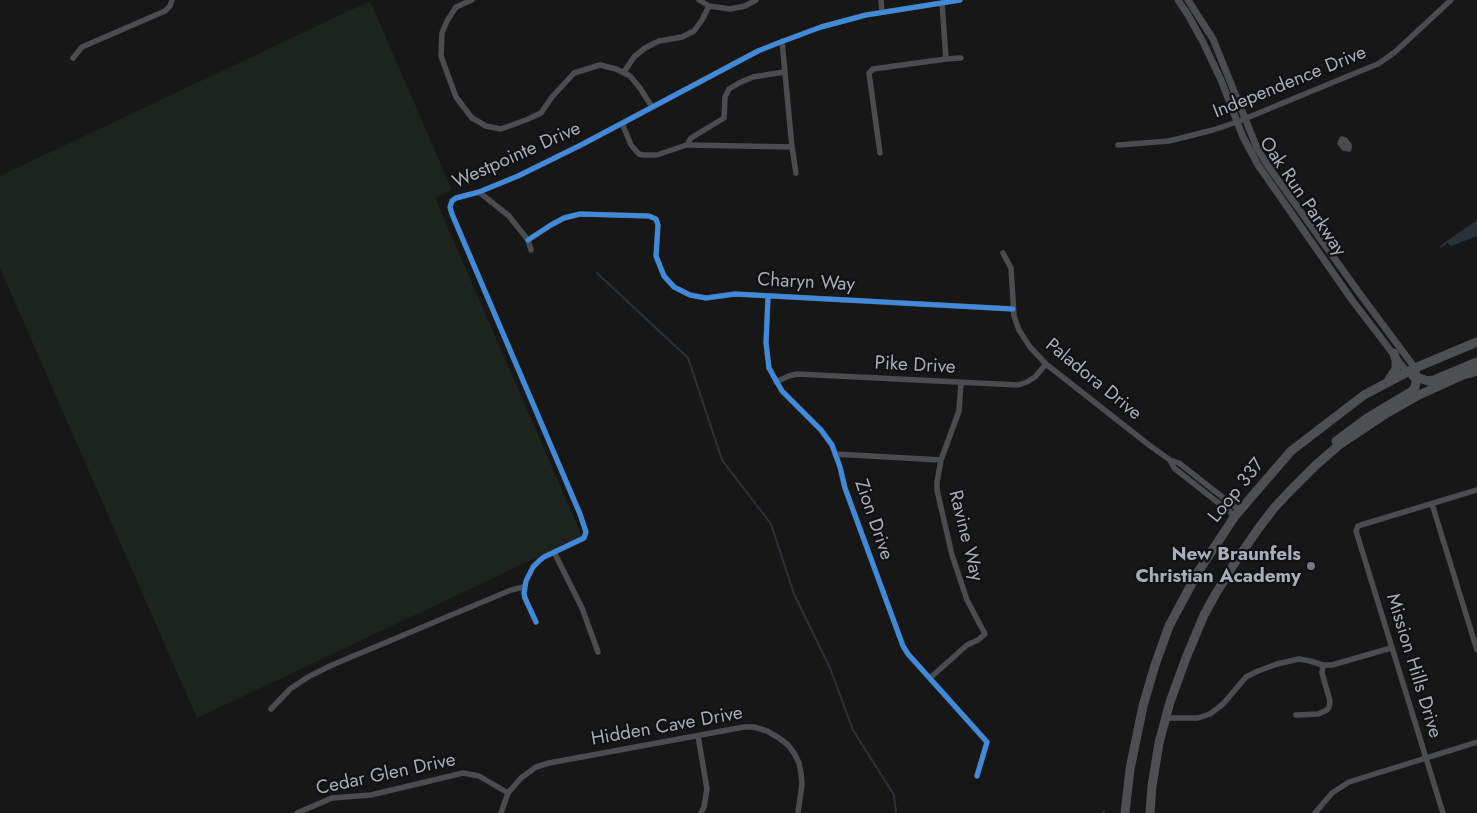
<!DOCTYPE html>
<html>
<head>
<meta charset="utf-8">
<style>
	body { margin:0 }
	canvas { display:block; background:#171717 }
</style>
</head>
<body>
<canvas width="1477" height="813"></canvas>
<script>
const ctx = document.querySelector('canvas').getContext('2d');
ctx.lineJoin = 'round';
function fillPath(path, color) { ctx.fillStyle = color; ctx.fill(path, 'evenodd'); }
const toPath = rows => new Path2D(rows.map(r => 'M' + r).join(''));
function trace(path, color, width, dash) { ctx.strokeStyle = color; ctx.lineWidth = width; ctx.lineCap = dash ? 'butt' : 'round'; ctx.setLineDash(dash || []); ctx.stroke(path); }
function drawText(font, color, halo, rows, align = 'center') {
  ctx.font = font + ' Jost,sans-serif'; ctx.lineWidth = 4.5; ctx.setLineDash([]); ctx.textBaseline = 'middle'; ctx.strokeStyle = halo; ctx.fillStyle = color; for (const [text, x, y, turn = 0] of rows) {
    ctx.save(); ctx.translate(x, y); ctx.rotate((+turn || 0) * Math.PI / 180); ctx.textAlign = isNaN(turn) ? turn : align; if (halo) ctx.strokeText(text, 0, 0); ctx.fillText(text, 0, 0); ctx.restore();
  }
}
fillPath(toPath([
	[370,1,452,190,435,198,582,536,197,718,0,268,0,176]
]), '#1d241e');
fillPath(toPath([
	[1477,220,1477,236,1451,246,1448,243,1441,248,1440,246]
]), '#2a3239');
trace(toPath([
	[597,273,688,358,722,460,771,524,794,594,830,668,853,730,894,795,896,813],
	[1103,813,1104,811]
]), '#2a3239', 2);
trace(toPath([
	[472,0,456,7,447,21,442,33,441,56,456,97,472,118,486,126,501,129,526,120,541,113,552,97,574,73,600,65,616,69,630,76,640,88,652,107],
	[699,0,709,6,730,9,745,6,756,0],
	[881,0,882,12],
	[942,3,946,59,961,58],
	[782,41,792,147,689,145,689,141,691,138,724,118,725,97,729,89,739,83,753,77,784,72],
	[73,58,82,47,165,11,170,6,172,0],
	[624,72,634,57,645,48,659,41,682,37,694,31,702,20,709,6],
	[622,123,631,145,639,154,643,155,657,155,689,144],
	[1342,139,1345,140,1349,145,1349,149,1344,148,1340,143,1342,139],
	[1118,145,1169,141,1213,130,1237,122,1358,72,1378,64,1395,52,1451,0],
	[792,147,796,173],
	[880,153,869,73,873,69,946,59],
	[479,192,509,216,528,240,531,250],
	[528,240,551,225,564,218,580,214,649,216,656,219,658,225,656,256,664,276,674,287,690,295,706,298,735,294,1013,309],
	[1003,253,1011,268,1014,316,1019,330,1030,347,1046,364,1149,445,1170,460,1179,463,1239,510],
	[768,297,766,343,769,368,782,391,821,430,832,445,840,467,845,488,903,646,908,654,987,742,977,776],
	[776,382,789,376,797,374,1018,385,1027,382,1035,377,1046,364],
	[835,454,941,460],
	[1170,460,1174,468,1235,516],
	[1432,504,1477,650],
	[554,552,582,608,598,652],
	[536,622,525,598,524,593,526,581,533,567,540,560,544,557,584,538,586,532,580,514,452,214,450,207,452,201,456,198,479,192,518,176,581,145,758,51,778,43,821,27,866,15,960,0],
	[930,678,967,645,978,640,985,634,967,600,952,555,937,490,937,482,941,460,959,411,961,383],
	[271,709,290,689,308,677,332,665,511,590,524,587],
	[1296,715,1318,714,1327,710,1329,707,1330,701,1322,673,1323,665],
	[1167,718,1198,718,1210,714,1223,704,1246,677,1258,671,1277,664,1299,659,1310,661,1323,665,1332,665,1391,648],
	[698,736,707,789,704,807,701,813],
	[297,813,332,798,371,795,463,773,479,776,508,793],
	[501,813,508,793,521,778,536,767,549,763,744,727,754,727,767,731,779,738,788,745,794,753,799,763,801,773,802,784,798,813],
	[1315,813,1332,793,1349,782,1477,742],
	[1443,813,1356,531,1358,526,1361,525,1477,490]
]), '#4b4c50', 5.5);
trace(toPath([
	[1178,0,1188,15,1203,42,1221,80,1243,137,1258,165,1352,300,1407,372],
	[1188,0,1213,39,1257,148,1268,166,1360,294,1415,368]
]), '#4b4c50', 7);
trace(toPath([
	[1413,376,1428,381,1434,380,1477,362],
	[1389,380,1396,369,1396,361,1394,353],
	[1336,441,1367,418,1412,391,1415,388,1416,381,1415,368],
	[1125,813,1130,769,1143,706,1155,665,1169,626,1198,572,1235,516,1291,451,1364,395,1415,368,1477,342],
	[1150,813,1152,786,1159,743,1170,702,1186,658,1204,615,1215,595,1232,567,1258,529,1274,508,1289,492,1316,465,1339,445,1387,413,1417,396,1463,375,1477,371]
]), '#4d4f52', 9);
trace(toPath([
	[528,240,551,225,564,218,580,214,649,216,656,219,658,225,656,256,664,276,674,287,690,295,706,298,735,294,1013,309],
	[768,297,766,343,769,368,782,391,821,430,832,445,840,467,845,488,903,646,908,654,987,742,977,776],
	[536,622,525,598,524,593,526,581,533,567,540,560,544,557,584,538,586,532,580,514,452,214,450,207,452,201,456,198,479,192,518,176,581,145,758,51,778,43,821,27,866,15,960,0]
]), '#408adc', 5);
for (const [x, y, r, color] of [
	[1311,566,5,"#757880"]
]) { const dot = new Path2D(); dot.arc(x, y, r, 0, 2 * Math.PI); ctx.fillStyle = color; ctx.fill(dot); trace(dot, '#111113', 2); }
drawText('19px', '#a8adb8', '#111113', [
	["Independence Drive",1290,83,-22],
	["Westpointe Drive",517,156,-24],
	["Oak Run Parkway",1302,197,56],
	["Charyn Way",806,283,3],
	["Pike Drive",915,366,3],
	["Paladora Drive",1093,380,39],
	["Loop 337",1237,491,-51],
	["Zion Drive",873,520,71],
	["Ravine Way",965,536,76],
	["Mission Hills Drive",1413,666,73],
	["Hidden Cave Drive",667,727,-10],
	["Cedar Glen Drive",386,775,-12]
]);
drawText('bold 19px', '#a8adb8', '#111113', [
	["New Braunfels",1301,555],
	["Christian Academy",1301,577]
], 'right');
</script>
</body>
</html>
